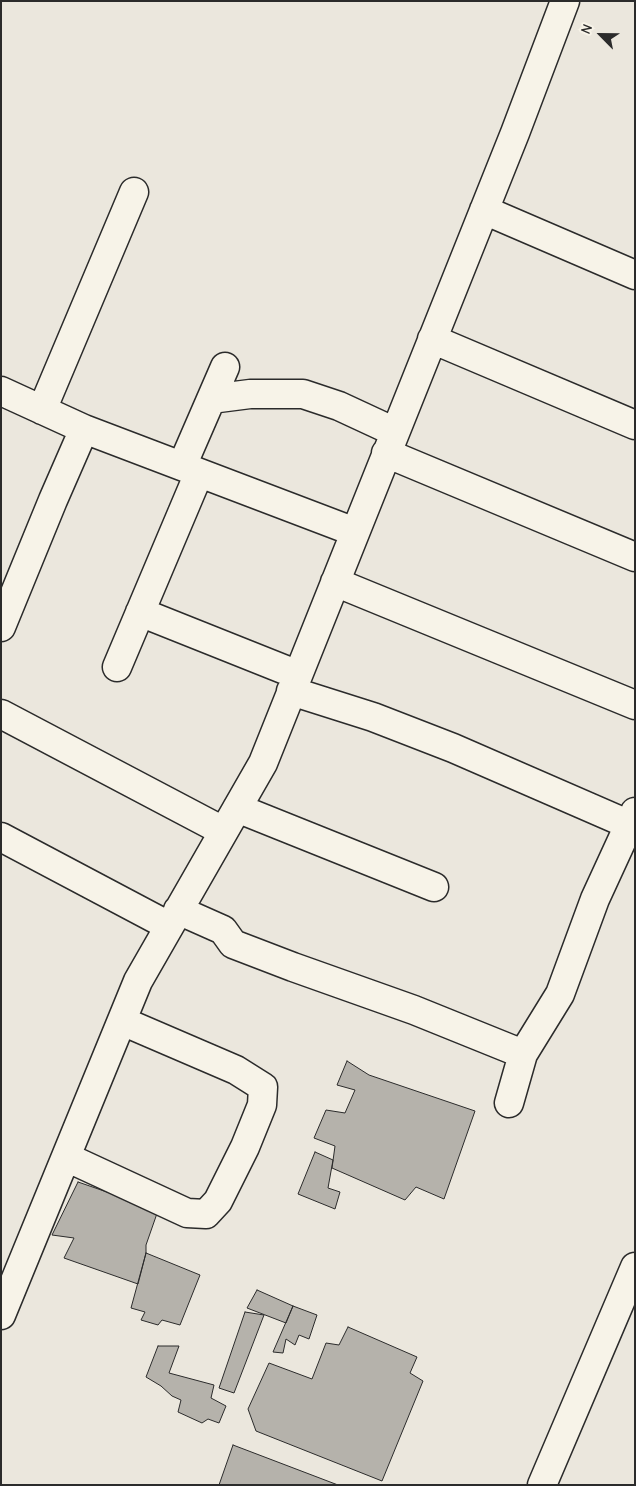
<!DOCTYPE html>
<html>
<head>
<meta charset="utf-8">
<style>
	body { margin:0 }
	#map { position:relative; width:636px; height:1486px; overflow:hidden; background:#ebe7dd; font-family:"Comic Neue",sans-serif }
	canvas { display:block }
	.frame { position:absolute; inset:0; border:2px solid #2b2b2b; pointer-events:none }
	.north { position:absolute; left:576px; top:10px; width:50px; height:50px; -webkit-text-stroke:4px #f7f3e8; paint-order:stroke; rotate:293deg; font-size:14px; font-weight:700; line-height:20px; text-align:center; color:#2b2b2b }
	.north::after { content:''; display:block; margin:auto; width:18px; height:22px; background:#2b2b2b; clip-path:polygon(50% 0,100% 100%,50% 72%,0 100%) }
</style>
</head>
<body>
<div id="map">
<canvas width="636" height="1486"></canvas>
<div class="frame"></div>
<div class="north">N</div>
</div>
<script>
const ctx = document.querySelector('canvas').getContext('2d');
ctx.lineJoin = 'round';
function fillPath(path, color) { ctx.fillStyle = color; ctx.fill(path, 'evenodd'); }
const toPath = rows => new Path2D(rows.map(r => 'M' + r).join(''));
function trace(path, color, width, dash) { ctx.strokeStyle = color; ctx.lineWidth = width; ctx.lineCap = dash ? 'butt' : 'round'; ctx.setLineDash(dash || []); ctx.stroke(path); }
const building = toPath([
	[347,1061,369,1075,475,1111,444,1199,416,1187,405,1200,332,1168,335,1146,314,1138,326,1110,345,1113,355,1090,337,1085,347,1061],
	[315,1152,333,1160,328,1188,340,1192,335,1209,298,1194,315,1152],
	[78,1182,136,1202,161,1202,146,1245,146,1253,138,1284,64,1258,74,1238,52,1235,78,1182],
	[146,1253,200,1275,180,1325,162,1320,158,1325,141,1320,145,1312,131,1308,146,1253],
	[257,1290,293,1306,286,1323,247,1308,257,1290],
	[293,1306,317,1315,309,1339,299,1335,295,1345,286,1339,283,1353,273,1352,293,1306],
	[245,1312,264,1315,234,1393,219,1388,245,1312],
	[348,1327,417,1357,410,1373,423,1381,382,1481,256,1431,248,1409,269,1363,312,1379,326,1343,339,1345,348,1327],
	[158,1346,179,1346,169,1373,214,1385,211,1398,226,1406,219,1423,208,1419,202,1423,178,1412,181,1400,172,1396,161,1386,146,1377,158,1346],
	[233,1445,338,1485,219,1485,233,1445]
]);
fillPath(building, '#b5b2ab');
trace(building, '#2b2b2b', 1);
const minor = toPath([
	[484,210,635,275],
	[432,339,635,425],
	[1,391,84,429,53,500,1,627],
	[211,399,250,394,303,394,339,406,395,432],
	[42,410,134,192],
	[84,429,355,532],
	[386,453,635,557],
	[182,466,225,367],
	[335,582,635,705],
	[140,612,298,675],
	[117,667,199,473],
	[291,691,373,717,453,748,630,825],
	[1,714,223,831],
	[237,808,434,887],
	[1,837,169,926],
	[178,910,223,930,233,944,293,967,414,1010,523,1054,509,1103],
	[523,1054,560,994,595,899,635,812],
	[66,1157,187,1213,206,1214,218,1201,245,1147,262,1105,263,1087,236,1070,122,1021],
	[1,1315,138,981,263,763,515,133,565,1],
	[542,1485,635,1267]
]);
trace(minor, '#2b2b2b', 31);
trace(minor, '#f7f3e8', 28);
</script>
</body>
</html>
